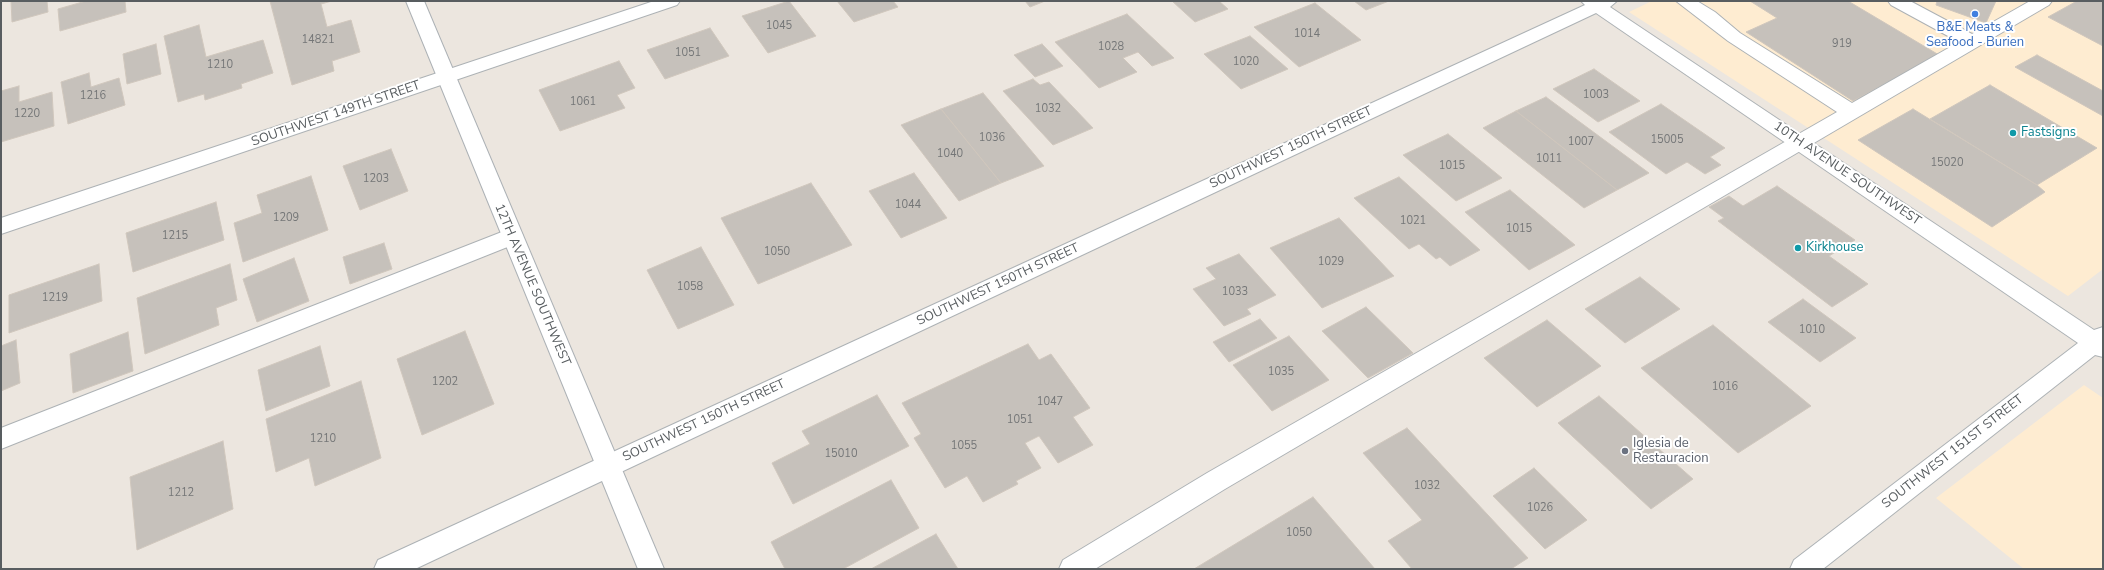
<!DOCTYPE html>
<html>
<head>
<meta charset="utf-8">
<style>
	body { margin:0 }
	#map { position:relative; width:2104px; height:570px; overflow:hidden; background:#ece6df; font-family:"Nunito Sans",sans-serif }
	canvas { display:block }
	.frame { position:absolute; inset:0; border:2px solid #585d60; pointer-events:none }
</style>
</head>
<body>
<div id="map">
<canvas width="2104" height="570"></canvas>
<div class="frame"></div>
</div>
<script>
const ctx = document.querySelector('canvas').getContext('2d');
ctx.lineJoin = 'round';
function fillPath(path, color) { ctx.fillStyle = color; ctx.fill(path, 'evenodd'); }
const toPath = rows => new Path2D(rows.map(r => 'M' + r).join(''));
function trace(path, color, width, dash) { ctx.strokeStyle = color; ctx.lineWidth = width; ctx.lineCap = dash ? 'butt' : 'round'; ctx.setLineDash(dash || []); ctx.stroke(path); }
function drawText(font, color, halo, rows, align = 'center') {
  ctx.font = font + ' "Nunito Sans",sans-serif'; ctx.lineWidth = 4; ctx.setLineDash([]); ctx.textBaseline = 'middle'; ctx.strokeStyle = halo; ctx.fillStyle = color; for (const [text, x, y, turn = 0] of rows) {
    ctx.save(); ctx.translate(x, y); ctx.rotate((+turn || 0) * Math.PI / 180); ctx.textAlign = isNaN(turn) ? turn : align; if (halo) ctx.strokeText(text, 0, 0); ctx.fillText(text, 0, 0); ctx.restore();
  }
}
fillPath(toPath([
	[1652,1,2103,1,2103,269,2068,296,1629,12],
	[2084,385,2103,398,2103,569,2024,569,1936,498]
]), '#feecd1');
const building = toPath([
	[11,1,47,1,48,12,12,22,11,1],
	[86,1,125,1,126,12,60,31,58,9,86,1],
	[270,1,332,1,321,4,327,27,351,20,360,52,332,61,334,71,292,85,270,1],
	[789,1,816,36,768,53,742,16,789,1],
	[837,1,893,1,898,7,854,22,837,1],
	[1025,1,1045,1,1030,7,1025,1],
	[1172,1,1219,1,1228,9,1195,22,1172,1],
	[1354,1,1389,1,1366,10,1354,1],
	[1750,1,1848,1,1939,55,1853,101,1746,32,1777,18,1750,1],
	[1937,1,1996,1,1986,23,1936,5,1937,1],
	[2077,1,2103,1,2103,46,2048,17,2077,1],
	[1315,3,1361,40,1299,67,1254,27,1315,3],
	[1127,14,1174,58,1152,66,1138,52,1123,58,1137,72,1099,88,1055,42,1127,14],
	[199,25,206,57,263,40,273,73,241,84,242,88,205,100,204,94,178,102,164,36,199,25],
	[710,28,729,56,665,79,647,50,710,28],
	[1250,36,1288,69,1241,89,1204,54,1250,36],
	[156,44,161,74,127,84,123,54,156,44],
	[1042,44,1063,66,1035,77,1014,55,1042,44],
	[2037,55,2103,91,2103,116,2015,67,2037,55],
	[619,61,635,88,617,95,625,108,560,131,539,90,619,61],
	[1594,69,1640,101,1598,122,1553,89,1594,69],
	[89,73,91,87,119,78,125,105,68,124,61,82,89,73],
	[1033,79,1040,85,1049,82,1093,128,1053,145,1003,91,1033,79],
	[1990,85,2097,148,2037,185,1930,119,1990,85],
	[19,86,19,102,52,92,54,126,1,142,1,91,19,86],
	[983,93,1044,166,1001,183,941,109,983,93],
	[1546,97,1649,173,1617,190,1516,111,1546,97],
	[1661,104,1725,148,1710,157,1721,165,1705,174,1687,162,1666,174,1609,132,1661,104],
	[941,109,1001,183,959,201,901,125,941,109],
	[1913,109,2037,185,2045,192,1992,227,1858,140,1913,109],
	[1516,111,1617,190,1584,208,1483,128,1516,111],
	[1448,134,1502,178,1456,201,1403,155,1448,134],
	[391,149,408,191,360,210,343,166,391,149],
	[914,173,947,218,901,238,869,191,914,173],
	[311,176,328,230,243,262,234,223,262,213,257,195,311,176],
	[1399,177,1480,250,1450,266,1440,257,1436,259,1419,244,1409,249,1354,198,1399,177],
	[811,183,852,245,758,284,721,218,811,183],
	[1777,186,1855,240,1829,256,1868,284,1832,307,1718,221,1724,218,1709,207,1729,196,1743,206,1777,186],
	[1510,190,1575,245,1529,270,1465,212,1510,190],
	[216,202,224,240,133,272,126,233,216,202],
	[1339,218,1394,276,1322,308,1270,248,1339,218],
	[384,243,392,269,350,284,343,257,384,243],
	[701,247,734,305,678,329,647,270,701,247],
	[1239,254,1276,295,1247,309,1251,314,1224,326,1193,289,1216,279,1206,268,1239,254],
	[294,258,309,301,257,322,243,279,294,258],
	[99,264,102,301,9,333,9,295,99,264],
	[230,264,237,300,216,308,219,325,145,354,137,298,230,264],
	[1640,277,1680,309,1625,343,1585,309,1640,277],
	[1803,299,1856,338,1820,362,1768,322,1803,299],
	[1366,307,1413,353,1368,378,1322,331,1366,307],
	[1260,319,1277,338,1229,362,1213,342,1260,319],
	[1547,320,1601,366,1537,407,1484,358,1547,320],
	[1713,325,1811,406,1738,453,1641,368,1713,325],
	[465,331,494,404,422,435,397,359,465,331],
	[128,332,133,371,73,393,70,354,128,332],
	[1289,336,1329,380,1272,411,1233,365,1289,336],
	[16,340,20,383,1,391,1,346,16,340],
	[1028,344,1039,360,1051,354,1090,408,1073,417,1093,445,1058,463,1039,436,1025,443,1041,468,1016,481,1018,484,983,502,967,476,945,488,914,438,921,434,902,403,1028,344],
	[320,346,330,386,266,411,258,370,320,346],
	[361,381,381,458,315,486,309,458,276,472,266,419,361,381],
	[877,395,909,446,793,504,772,463,810,444,802,431,877,395],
	[1599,396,1693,479,1651,509,1558,423,1599,396],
	[1407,428,1528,558,1511,569,1412,569,1388,541,1422,520,1363,453,1407,428],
	[223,441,233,509,137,550,130,477,223,441],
	[1534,468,1587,520,1545,549,1493,496,1534,468],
	[891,480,919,528,843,569,785,569,771,542,891,480],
	[1313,497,1375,569,1194,569,1313,497],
	[936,534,958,569,871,569,936,534]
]);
fillPath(building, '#c6c1bb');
trace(building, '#d0c7bd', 1);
const lane = toPath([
	[1676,1,1697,1,1715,12,1740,33,1852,103,1959,42,1891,5,1888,1,1910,1,1972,34,2030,1,2052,1,2049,5,1979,46,1225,489,1095,569,1059,569,1063,560,1207,473,1837,112,1728,41,1676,1],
	[512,228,520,230,523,236,520,242,1,449,1,428,512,228]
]);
const street = toPath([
	[654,1,680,1,677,5,1,234,1,218,654,1],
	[1581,1,1617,1,1610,7,2094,330,2103,327,2103,357,2095,355,1823,569,1790,569,1794,560,2078,343,1596,13,415,569,374,569,378,560,1585,5,1581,1]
]);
const secondary = toPath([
	[406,1,424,1,664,569,638,569,406,1]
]);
trace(lane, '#adb2b5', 2);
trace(street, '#adb2b5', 2);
trace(secondary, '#acb1b5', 2);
fillPath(lane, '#fff');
fillPath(street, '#fff');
fillPath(secondary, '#fff');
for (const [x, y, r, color] of [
	[1975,14,4,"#3f7fe0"],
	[2013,133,4,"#0f9aa8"],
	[1798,248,4,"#0f9aa8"],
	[1625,451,4,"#6b7280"]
]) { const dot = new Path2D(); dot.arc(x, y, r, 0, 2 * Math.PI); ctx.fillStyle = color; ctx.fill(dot); trace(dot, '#fff', 1.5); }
drawText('11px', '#747677', null, [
	["1045",779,26],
	["1014",1307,34],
	["14821",318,40],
	["919",1842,44],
	["1028",1111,47],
	["1051",688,53],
	["1020",1246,62],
	["1210",220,65],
	["1003",1596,95],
	["1216",93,96],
	["1061",583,102],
	["1032",1048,109],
	["1220",27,114],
	["1036",992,138],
	["15005",1667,140],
	["1007",1581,142],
	["1040",950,154],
	["1011",1549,159],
	["15020",1947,163],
	["1015",1452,166],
	["1203",376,179],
	["1044",908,205],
	["1209",286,218],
	["1021",1413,221],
	["1015",1519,229],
	["1215",175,236],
	["1050",777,252],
	["1029",1331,262],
	["1058",690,287],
	["1033",1235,292],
	["1219",55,298],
	["1010",1812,330],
	["1035",1281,372],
	["1202",445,382],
	["1016",1725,387],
	["1047",1050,402],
	["1051",1020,420],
	["1210",323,439],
	["1055",964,446],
	["15010",841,454],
	["1032",1427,486],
	["1212",181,493],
	["1026",1540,508],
	["1050",1299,533]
]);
drawText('13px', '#366cbe', '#fff', [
	["B&E Meats &",1975,28],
	["Seafood - Burien",1975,43]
]);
drawText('13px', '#585d60', '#fff', [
	["SOUTHWEST 149TH STREET",336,114,-19],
	["SOUTHWEST 150TH STREET",1291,148,-25],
	["10TH AVENUE SOUTHWEST",1847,174,34],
	["12TH AVENUE SOUTHWEST",532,285,67],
	["SOUTHWEST 150TH STREET",998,285,-25],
	["SOUTHWEST 150TH STREET",704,421,-25],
	["SOUTHWEST 151ST STREET",1953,452,-38]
]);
drawText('13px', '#0d838f', '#fff', [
	["Fastsigns",2021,133],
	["Kirkhouse",1806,248]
], 'left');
drawText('13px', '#5b616d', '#fff', [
	["Iglesia de",1633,444],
	["Restauracion",1633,459]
], 'left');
</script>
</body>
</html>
